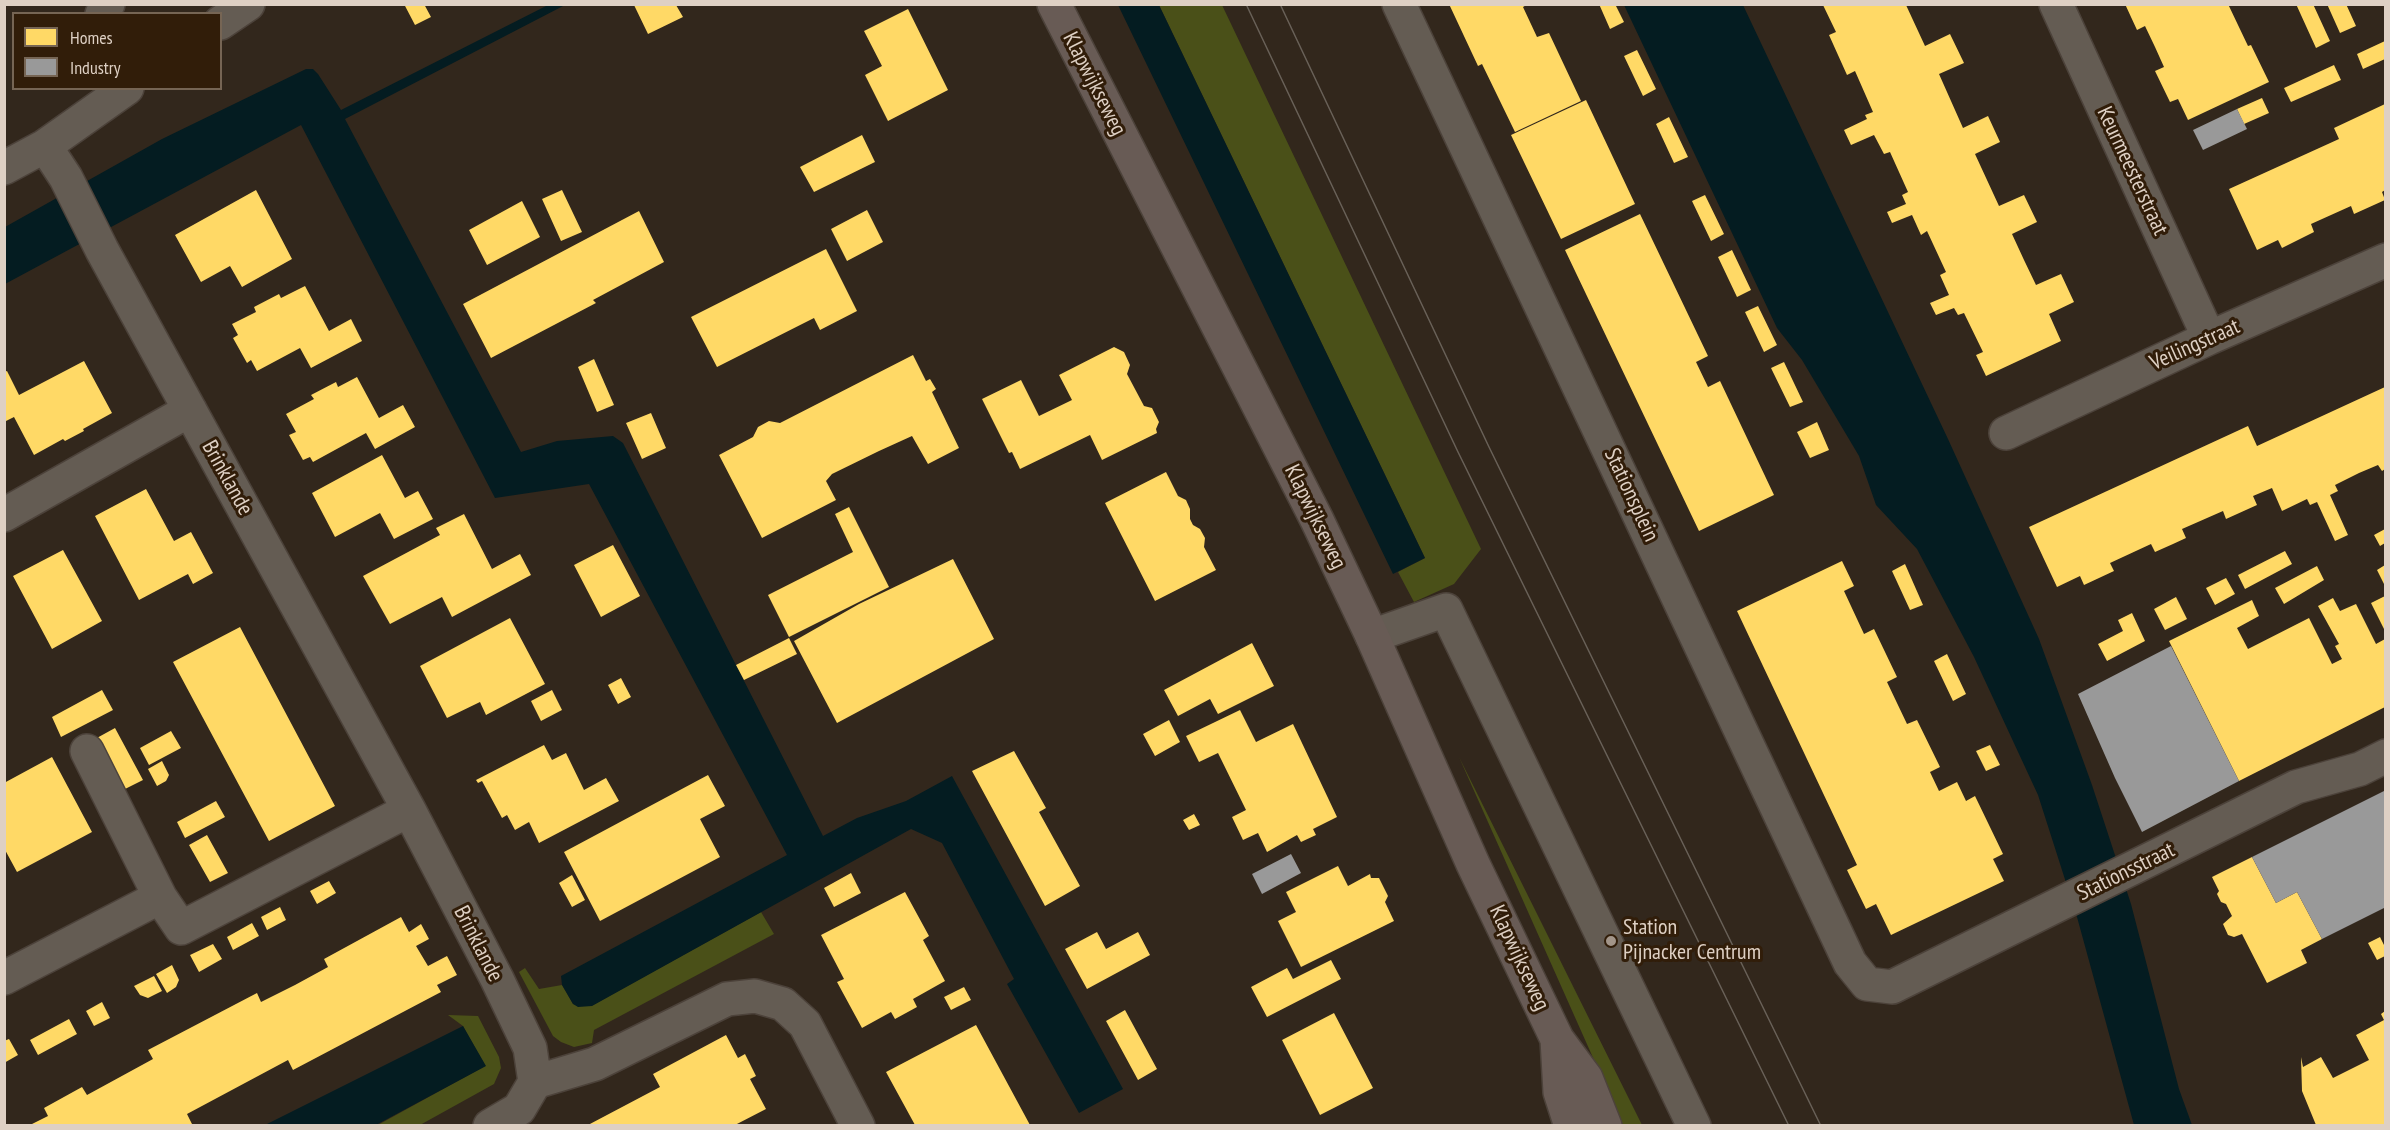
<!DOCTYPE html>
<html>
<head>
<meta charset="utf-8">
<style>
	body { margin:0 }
	#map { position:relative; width:2390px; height:1130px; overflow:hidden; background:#32271c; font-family:"PT Sans Narrow",sans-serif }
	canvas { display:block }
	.frame { position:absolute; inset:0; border:6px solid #ded0c4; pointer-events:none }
	.legend { position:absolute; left:12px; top:12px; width:210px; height:78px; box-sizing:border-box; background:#311d09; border:2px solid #766554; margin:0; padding:8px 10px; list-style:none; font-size:18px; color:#ded0c4 }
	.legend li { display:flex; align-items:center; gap:12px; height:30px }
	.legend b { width:30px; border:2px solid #766554 }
</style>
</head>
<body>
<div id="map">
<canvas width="2390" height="1130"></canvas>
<div class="frame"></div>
<ul class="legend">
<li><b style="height:16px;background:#ffd966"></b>Homes</li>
<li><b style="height:16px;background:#999"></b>Industry</li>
</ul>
</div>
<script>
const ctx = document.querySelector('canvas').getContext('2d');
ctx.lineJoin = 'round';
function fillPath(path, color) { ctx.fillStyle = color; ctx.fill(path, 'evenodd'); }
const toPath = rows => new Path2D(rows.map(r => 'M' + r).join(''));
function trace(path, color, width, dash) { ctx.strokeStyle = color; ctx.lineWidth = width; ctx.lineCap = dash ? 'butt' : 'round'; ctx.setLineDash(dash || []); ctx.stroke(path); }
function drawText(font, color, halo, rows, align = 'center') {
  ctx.font = font + ' "PT Sans Narrow",sans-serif'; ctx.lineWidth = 6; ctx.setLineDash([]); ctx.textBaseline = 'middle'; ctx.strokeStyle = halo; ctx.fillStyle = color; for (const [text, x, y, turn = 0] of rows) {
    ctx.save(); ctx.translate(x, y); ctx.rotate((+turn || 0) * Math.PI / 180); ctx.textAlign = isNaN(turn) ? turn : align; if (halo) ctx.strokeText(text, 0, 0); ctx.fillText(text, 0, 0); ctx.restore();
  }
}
fillPath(toPath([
	[1159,5,1222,5,1481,549,1454,584,1414,602,1398,572,1425,558],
	[1459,757,1642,1125,1623,1125],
	[761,912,774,934,594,1030,592,1043,574,1047,561,1042,553,1036,519,972,525,968,539,989,562,985,573,1004,591,1006],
	[448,1015,478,1016,499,1057,501,1068,494,1084,420,1125,376,1126,485,1066,463,1026]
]), '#4a5018');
fillPath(toPath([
	[548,5,565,5,345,119,521,452,557,441,613,436,623,443,823,836,857,818,906,801,952,776,1123,1089,1079,1113,1007,984,1014,979,942,843,911,829,592,1006,578,1007,573,1004,562,985,561,976,787,855,589,484,495,498,301,125,5,284,5,227,162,139,306,69,313,69,318,74,341,110],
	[1118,5,1159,5,1425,558,1393,574],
	[1624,5,1743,5,1948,439,2039,639,2092,785,2131,904,2179,1089,2192,1125,2134,1125,2077,917,2038,795,1974,657,1917,549,1876,505,1859,456,1802,360,1777,328],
	[463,1026,486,1066,376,1125,265,1125]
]), '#041c21');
fillPath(toPath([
	[404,4,424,4,431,17,415,25],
	[1449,4,1528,4,1523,7,1537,37,1549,33,1581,101,1515,132,1482,64,1478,66],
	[1599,4,1615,4,1624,22,1610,29],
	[2125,4,2228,4,2248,46,2251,45,2269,82,2188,120,2178,99,2170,102,2155,71,2164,67,2155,47,2145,26,2137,30],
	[2296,4,2313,4,2330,41,2316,48],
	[2327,4,2346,4,2356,26,2340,33],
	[634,5,676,5,683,17,648,34],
	[1823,5,1906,5,1925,46,1950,34,1964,63,1939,74,1963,128,1988,116,2000,142,1975,154,1999,206,2024,195,2037,222,2012,234,2024,260,2036,285,2061,274,2074,302,2049,314,2061,341,1986,376,1976,355,1983,352,1964,313,1958,315,1954,308,1936,315,1930,303,1949,295,1940,275,1946,272,1927,231,1921,235,1912,215,1892,223,1887,212,1906,204,1902,195,1908,192,1890,152,1884,154,1874,135,1851,145,1844,130,1867,119,1865,115,1873,112,1855,71,1847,75,1829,35,1836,32],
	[908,9,948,90,888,121,865,75,882,66,864,31],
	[2385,41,2385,59,2363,69,2357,54],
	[1637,50,1656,89,1643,96,1624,56],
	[2334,65,2341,80,2291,102,2284,88],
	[2262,98,2269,113,2244,124,2237,109],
	[1586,100,1635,204,1561,239,1511,135],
	[2385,104,2385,190,2382,192,2385,200,2354,214,2351,206,2311,224,2314,232,2282,248,2278,240,2257,250,2229,189,2339,139,2334,128],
	[1669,117,1688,157,1674,163,1656,124],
	[862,135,875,162,814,192,800,167],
	[256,190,292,259,242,287,230,266,201,282,175,235],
	[562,190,582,232,561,241,542,199],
	[1705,195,1724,234,1711,241,1692,201],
	[522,201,540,237,487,265,469,230],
	[867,210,883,242,847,261,831,229],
	[639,211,664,262,593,300,596,303,491,358,463,304],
	[1640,214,1708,356,1696,362,1708,387,1720,381,1721,383,1774,495,1699,531,1565,250],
	[826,249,857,311,820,330,814,318,717,367,691,317],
	[1732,250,1751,290,1737,297,1718,257],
	[305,286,329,331,351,319,362,341,311,368,300,348,257,371,251,360,247,363,233,338,238,335,232,324,256,312,254,307,279,294,281,298],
	[1758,306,1777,345,1764,352,1745,312],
	[1114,347,1124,352,1130,365,1127,374,1144,406,1152,408,1159,422,1156,429,1157,433,1102,460,1090,435,1020,469,1012,452,1009,453,982,399,1021,380,1039,416,1072,400,1059,375],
	[913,355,926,381,930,379,936,389,932,392,959,448,928,464,912,436,879,451,832,474,826,481,836,500,762,538,719,455,753,437,758,427,769,421,780,423],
	[594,359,614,405,597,412,578,367],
	[84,361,112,413,83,429,84,431,65,441,63,439,34,455,14,417,4,422,4,372,7,371,19,395],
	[1784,362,1803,402,1790,407,1771,368],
	[357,377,379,418,403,405,415,427,375,449,366,433,313,462,310,457,303,460,289,435,296,432,286,414,314,399,311,395,336,382,338,387],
	[2385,387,2385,469,2382,471,2378,465,2359,473,2335,485,2338,491,2330,495,2348,535,2335,541,2317,502,2310,505,2307,499,2282,511,2272,488,2253,496,2257,505,2226,519,2223,511,2182,529,2186,538,2173,544,2155,552,2151,544,2110,563,2114,571,2084,585,2080,576,2057,587,2029,527,2248,426,2257,446],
	[651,413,666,448,642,459,626,423],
	[1817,422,1829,450,1810,458,1797,432],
	[382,455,405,498,418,491,433,519,394,539,380,513,335,537,312,493],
	[1166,472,1178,496,1186,500,1190,509,1190,519,1193,525,1200,529,1205,538,1204,547,1216,570,1155,601,1105,503],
	[146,489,174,541,191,532,213,573,193,584,188,574,139,600,95,516],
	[849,507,889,587,789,637,768,595,853,552,835,514],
	[464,514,492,569,520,554,531,575,452,617,442,597,390,624,363,576,440,535,436,528],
	[2385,529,2385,543,2380,546,2374,535],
	[613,545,640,596,601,617,574,565],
	[63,550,102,621,52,649,13,576],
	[2285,551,2292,564,2245,589,2238,575],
	[953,559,994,639,837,723,794,641,859,604],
	[1842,561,1854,586,1844,591,1864,634,1874,629,1897,677,1887,682,1907,724,1917,720,1940,767,1930,772,1939,791,1957,782,1966,801,1975,796,2003,854,1993,859,2004,881,1891,935,1876,904,1866,909,1847,870,1857,865,1737,611],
	[1905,564,1923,605,1910,610,1892,571],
	[2385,565,2385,586,2377,570],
	[2317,566,2324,580,2284,604,2275,588],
	[2226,578,2235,594,2215,605,2206,588],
	[2385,596,2385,631,2371,603],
	[2176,597,2187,619,2165,630,2154,609],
	[2333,598,2340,611,2356,604,2376,644,2385,639,2385,707,2239,781,2169,641,2252,600,2259,616,2237,628,2248,649,2309,618,2332,664,2342,659,2335,646,2339,644,2318,606],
	[2132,613,2145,641,2107,661,2098,644,2123,631,2118,620],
	[510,618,545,684,486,715,480,702,447,718,420,666],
	[240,627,335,806,269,841,173,662],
	[789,638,797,654,744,680,736,665],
	[1252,643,1274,686,1218,714,1210,699,1178,716,1164,690],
	[1947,654,1966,694,1953,701,1934,661],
	[621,678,631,697,618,704,608,685],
	[102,690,113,710,61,737,52,717],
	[552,690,562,710,541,721,531,701],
	[1240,710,1256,742,1293,724,1337,817,1313,829,1316,835,1301,842,1297,835,1267,852,1258,833,1243,840,1232,817,1246,810,1218,753,1199,762,1186,736],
	[1169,720,1180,742,1155,756,1143,734],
	[115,728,143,780,123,790,95,739],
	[171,731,181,748,149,765,140,748],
	[544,745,552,760,566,753,584,790,606,778,619,801,539,843,529,822,515,830,507,815,502,818,482,781,478,783,476,780],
	[1990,745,2000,765,1986,771,1976,751],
	[1014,751,1046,808,1039,812,1080,886,1045,906,972,771],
	[52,757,92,832,17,872,4,848,4,783],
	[162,761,169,775,166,781,157,786,148,769],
	[708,775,725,806,700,819,720,857,600,921,564,852],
	[216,801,225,817,185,838,177,822],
	[1194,814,1200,825,1189,830,1183,820],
	[207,835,228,873,210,882,189,845],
	[2252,857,2276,903,2297,892,2322,939,2301,950,2307,963,2267,983,2242,934,2234,937,2228,935,2223,924,2232,916,2226,904,2221,902,2217,894,2219,891,2212,877],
	[1338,866,1348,886,1370,874,1371,878,1379,878,1388,896,1385,902,1394,921,1301,967,1278,921,1296,912,1286,892],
	[851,873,861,893,834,907,824,888],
	[572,875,585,900,572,907,559,883],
	[329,881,336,893,317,904,310,891],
	[905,892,929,936,923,940,945,981,913,999,917,1007,895,1019,891,1012,862,1028,837,982,844,979,821,935],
	[280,907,286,920,267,930,261,917],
	[401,917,409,932,421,924,429,939,416,946,428,966,447,956,457,975,437,985,441,992,293,1070,288,1060,187,1114,192,1124,188,1125,30,1125,48,1116,44,1108,82,1087,87,1095,153,1059,148,1050,257,993,261,1002,295,985,328,967,324,959],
	[252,923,259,936,233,950,227,937],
	[1097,932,1106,949,1138,932,1150,955,1087,989,1065,949],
	[2380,937,2385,947,2385,956,2377,960,2368,943],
	[213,944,222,959,199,972,190,955],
	[1331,960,1341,979,1267,1017,1251,987,1287,968,1293,979],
	[172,965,179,980,176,987,167,993,156,974],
	[154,976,162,991,148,998,140,995,134,986],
	[964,987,971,1000,951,1010,944,997],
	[102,1002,110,1018,94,1026,86,1011],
	[1125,1010,1157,1069,1138,1080,1106,1021],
	[2385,1011,2385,1125,2316,1125,2302,1091,2301,1057,2303,1067,2321,1057,2333,1078,2369,1060,2356,1035,2384,1020,2381,1014],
	[1334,1013,1373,1088,1320,1115,1282,1040],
	[69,1019,77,1034,38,1055,30,1040],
	[976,1025,1030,1125,915,1125,886,1072],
	[726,1035,738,1058,745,1054,756,1076,750,1079,766,1109,735,1125,588,1125,660,1087,653,1074],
	[9,1039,18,1055,4,1063,4,1041]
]), '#ffd966');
fillPath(toPath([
	[2237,109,2247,129,2203,150,2193,130],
	[2171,646,2239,781,2142,832,2115,778,2078,694],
	[2386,790,2386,907,2322,939,2297,892,2276,903,2252,857],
	[1291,854,1301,873,1262,894,1252,874]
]), '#999');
const minor = toPath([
	[1399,4,1850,963,1867,984,1892,987,2296,787,2360,769,2386,756],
	[2056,4,2209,338],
	[102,14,108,4],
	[220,23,248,4],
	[45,146,66,178,102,250,409,810,497,979,530,1048,535,1082,519,1109,490,1126],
	[4,168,45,146,127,88],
	[2006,433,2209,338,2386,260],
	[4,515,190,410],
	[1372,636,1446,610,1694,1126],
	[87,751,160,897],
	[4,978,160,897,181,928,409,810],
	[535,1082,595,1064,727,999,755,996,783,1004,805,1024,858,1126]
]);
const major = toPath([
	[1054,4,1317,520,1372,636,1473,864,1557,1039,1586,1078,1605,1126],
	[1557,1039,1560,1092,1571,1126]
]);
trace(minor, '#4c423a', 36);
trace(major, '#4c423a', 36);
trace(minor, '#645c53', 33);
trace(major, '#685b55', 33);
trace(toPath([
	[1246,4,1458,452,1789,1126],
	[1280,4,1489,447,1821,1126]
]), '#696158', 1.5);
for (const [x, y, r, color] of [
	[1611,941,6,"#a29589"]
]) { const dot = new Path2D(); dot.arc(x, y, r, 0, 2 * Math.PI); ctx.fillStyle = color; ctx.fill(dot); trace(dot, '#311d09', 2); }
drawText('22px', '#ded0c4', '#311d09', [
	["Klapwijkseweg",1094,84,63],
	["Keurmeesterstraat",2132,171,65],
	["Veilingstraat",2195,345,-24],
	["Brinklande",227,478,61],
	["Stationsplein",1631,495,65],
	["Klapwijkseweg",1315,517,64],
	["Stationsstraat",2126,872,-26],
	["Brinklande",478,944,63],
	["Klapwijkseweg",1519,958,65]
]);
drawText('22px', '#ded0c4', '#311d09', [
	["Station",1623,928],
	["Pijnacker Centrum",1623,953]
], 'left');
</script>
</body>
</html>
